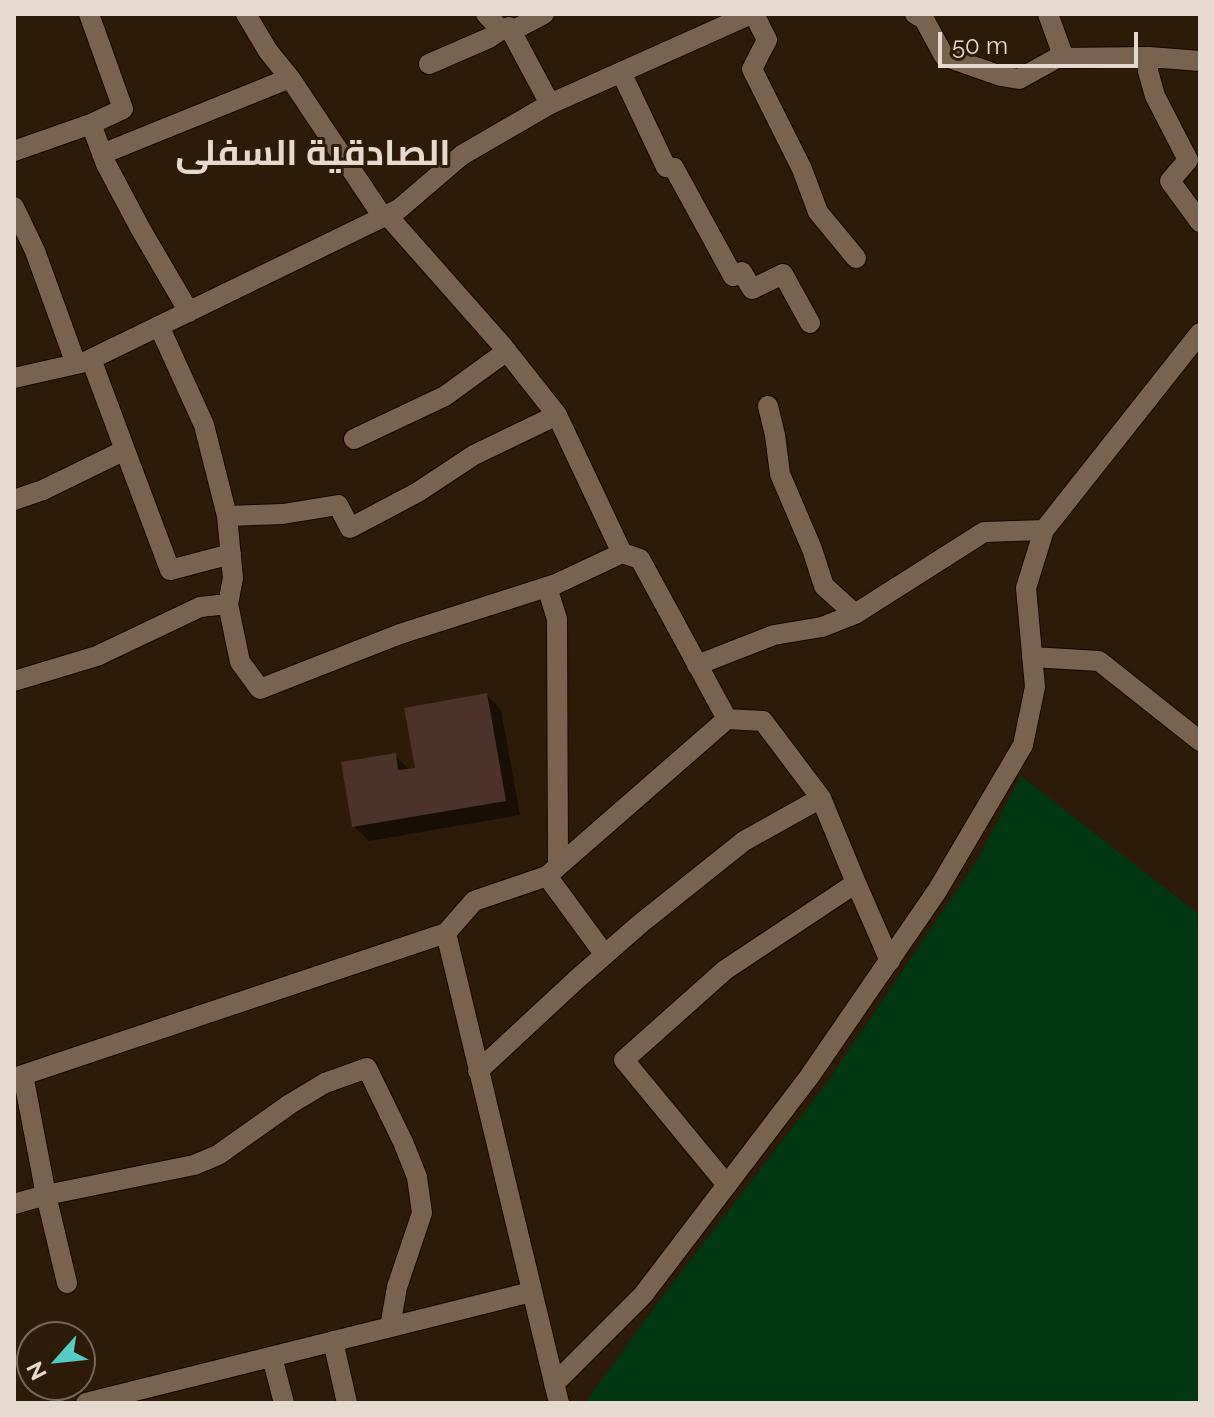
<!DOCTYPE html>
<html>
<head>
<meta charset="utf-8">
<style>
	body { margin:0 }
	#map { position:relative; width:1214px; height:1417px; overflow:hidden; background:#2d1b07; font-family:Raleway,sans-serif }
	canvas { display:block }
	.frame { position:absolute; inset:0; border:16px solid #e6d9ce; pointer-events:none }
	.north { position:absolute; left:16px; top:1321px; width:80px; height:80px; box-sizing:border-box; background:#2d1b07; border:2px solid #776757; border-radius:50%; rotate:243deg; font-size:22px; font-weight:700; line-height:32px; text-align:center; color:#e6d9ce }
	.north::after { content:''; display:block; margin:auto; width:28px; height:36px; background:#54cdc7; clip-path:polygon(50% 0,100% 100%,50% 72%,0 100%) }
	.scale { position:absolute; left:938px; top:32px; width:200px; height:36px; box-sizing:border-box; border:4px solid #e6d9ce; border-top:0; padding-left:10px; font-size:24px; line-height:28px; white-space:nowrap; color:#e6d9ce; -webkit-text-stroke:6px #2d1b07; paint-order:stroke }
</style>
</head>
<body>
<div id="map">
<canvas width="1214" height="1417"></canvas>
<div class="frame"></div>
<div class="north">N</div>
<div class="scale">50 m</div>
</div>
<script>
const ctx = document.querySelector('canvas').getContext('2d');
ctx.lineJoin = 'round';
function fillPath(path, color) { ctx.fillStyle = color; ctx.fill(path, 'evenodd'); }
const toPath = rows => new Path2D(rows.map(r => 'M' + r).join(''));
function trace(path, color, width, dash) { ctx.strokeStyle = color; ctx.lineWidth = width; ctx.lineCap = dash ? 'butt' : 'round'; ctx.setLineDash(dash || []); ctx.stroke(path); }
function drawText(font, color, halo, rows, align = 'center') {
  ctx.font = font + ' Raleway,Cairo,sans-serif'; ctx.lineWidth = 6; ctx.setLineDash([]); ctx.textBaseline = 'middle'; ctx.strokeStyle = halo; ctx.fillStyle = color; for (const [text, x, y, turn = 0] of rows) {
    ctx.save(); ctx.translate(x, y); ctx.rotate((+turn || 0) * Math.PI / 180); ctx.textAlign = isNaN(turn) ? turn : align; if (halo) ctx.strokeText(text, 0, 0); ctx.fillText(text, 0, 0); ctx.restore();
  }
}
fillPath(toPath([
	[1021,776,1200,915,1200,1403,585,1403,656,1305,826,1084,978,859]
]), '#003812');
fillPath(toPath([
	[487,695,501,710,520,815,369,841,354,826,395,755,410,771,417,770]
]), '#0007');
fillPath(toPath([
	[487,693,506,801,352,827,341,762,396,753,398,770,415,768,404,708]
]), '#4d3229');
const street = toPath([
	[89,14,123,109,91,124],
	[246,14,268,51,290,78],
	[486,14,501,30,509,27,550,104],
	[754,14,767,40,752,69,802,169,818,212,856,258],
	[915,14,924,19,944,56,1001,76,1019,79,1057,58,1149,57,1200,61],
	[1048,14,1064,58],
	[512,31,544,14],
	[1148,57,1148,71,1155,96,1188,160,1170,181,1200,222],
	[429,64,489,38,501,30],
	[621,72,666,167,674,168,733,276,742,272,752,289,783,274,810,323],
	[14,151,91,124,106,164,140,228,189,312],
	[102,154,290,78,383,217],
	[14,207,35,251,76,364],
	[387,215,501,344,557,415,622,553,640,559,727,719],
	[159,326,204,425,227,516,233,578,228,604,240,662,260,689,400,634,556,584,622,553],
	[14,378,85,362,383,217,399,209,462,155,550,104,751,14],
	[768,406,775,435,780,474,812,549,824,586,855,614],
	[354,439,445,396,507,351],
	[125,450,170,570,231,554],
	[14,500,43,490,125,450,91,359],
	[227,516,283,514,338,505,350,528,418,492,474,455,557,415],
	[547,587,557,619,558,866],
	[1032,657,1099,661,1200,741],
	[697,665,774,635,822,627,855,614,984,532,1044,530],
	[14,681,97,656,200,607,228,604],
	[547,876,605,955],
	[856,883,890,961],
	[446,933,559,1403],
	[23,1075,46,1195,67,1283],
	[14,1078,446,933,474,901,547,876,727,719,763,721,821,798,744,841,640,924,576,980,478,1071],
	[727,1185,624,1060,725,970,856,883,821,798],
	[14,1204,46,1195,194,1165,218,1155,290,1104,325,1083,367,1068,403,1142,417,1177,422,1213,397,1287,390,1327],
	[333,1341,347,1403],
	[272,1357,284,1403],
	[554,1384,643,1295,809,1077,937,891,1023,745,1035,687,1026,588,1044,530,1200,333],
	[86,1403,531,1292]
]);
trace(street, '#150500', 22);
trace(street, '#7a634e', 20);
drawText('bold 36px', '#e6d9ce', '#2d1b07', [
	["الصادقية السفلى",313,154]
]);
</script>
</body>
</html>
